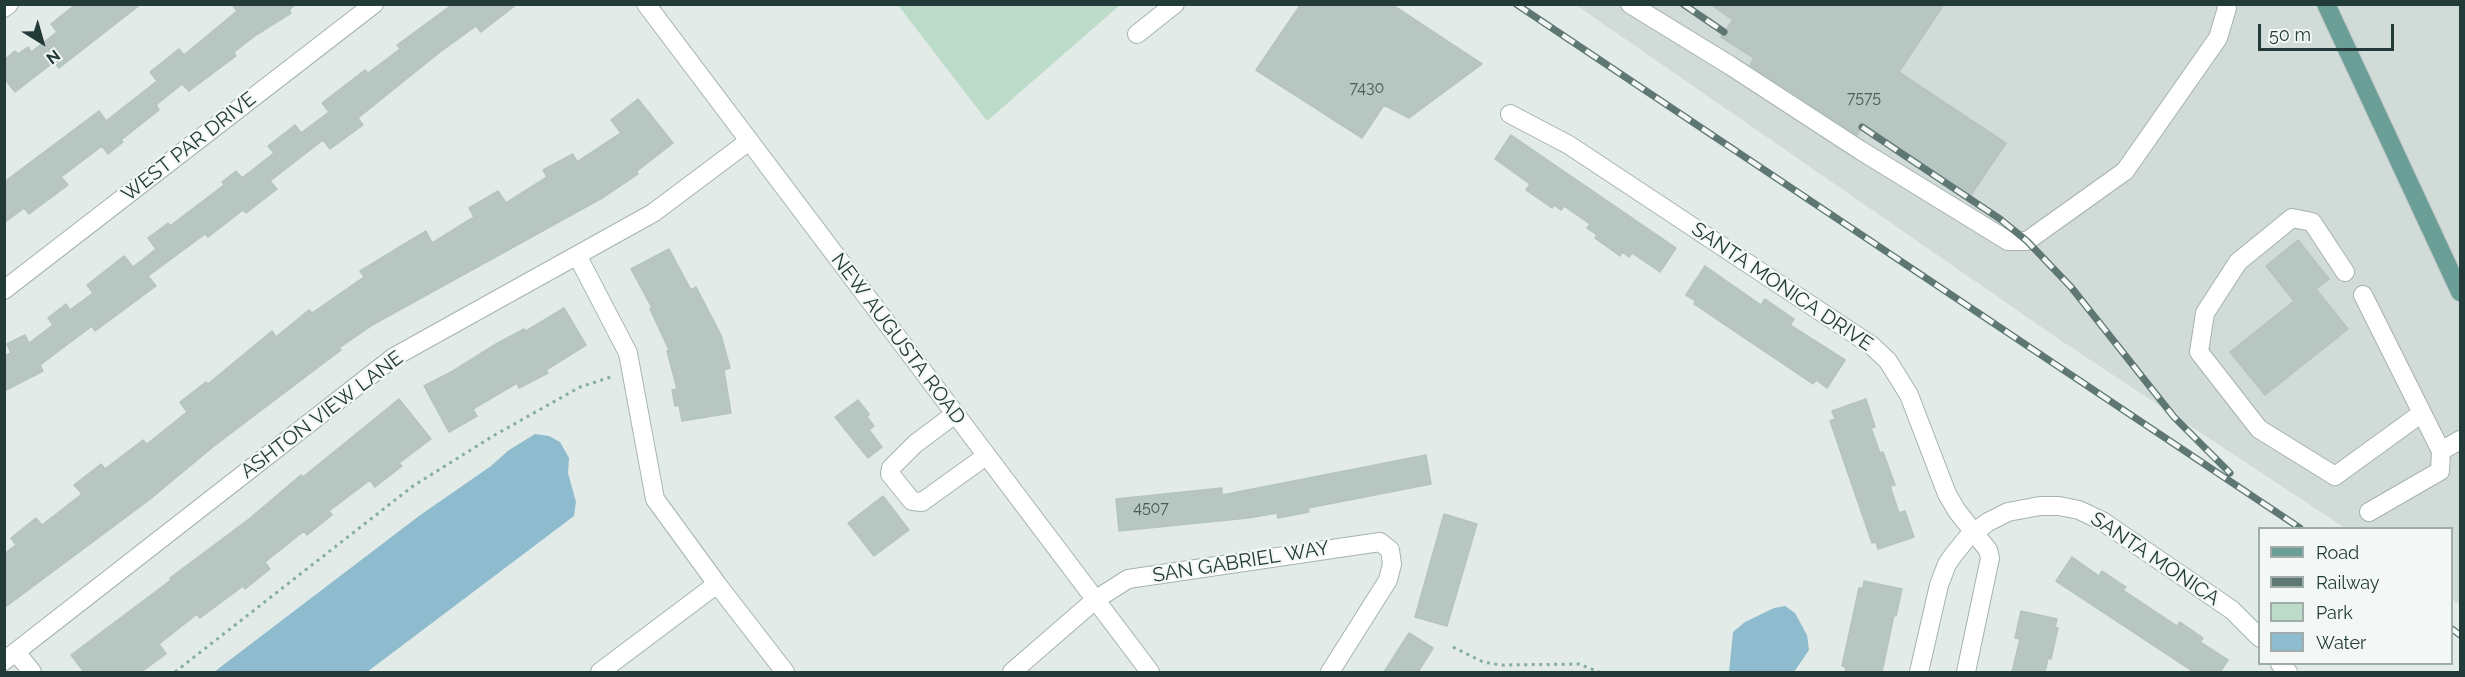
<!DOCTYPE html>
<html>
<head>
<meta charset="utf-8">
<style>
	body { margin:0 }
	#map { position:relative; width:2465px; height:677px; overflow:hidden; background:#e2ebe8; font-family:Raleway,sans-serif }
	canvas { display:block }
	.frame { position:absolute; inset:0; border:6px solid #233b38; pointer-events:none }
	.legend { position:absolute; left:2258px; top:527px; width:195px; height:138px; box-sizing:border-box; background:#f3f8f6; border:2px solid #a0acaa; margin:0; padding:8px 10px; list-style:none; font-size:18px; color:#233b38 }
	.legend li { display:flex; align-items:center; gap:12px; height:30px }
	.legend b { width:30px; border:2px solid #a0acaa }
	.north { position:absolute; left:12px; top:12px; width:60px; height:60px; -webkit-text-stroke:4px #f3f8f6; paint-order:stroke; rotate:143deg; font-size:16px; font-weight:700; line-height:24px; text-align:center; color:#233b38 }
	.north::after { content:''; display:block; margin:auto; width:21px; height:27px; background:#233b38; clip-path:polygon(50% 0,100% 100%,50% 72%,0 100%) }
	.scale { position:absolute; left:2258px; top:24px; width:136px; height:27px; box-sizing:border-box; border:3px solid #233b38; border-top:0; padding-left:8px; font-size:18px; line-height:21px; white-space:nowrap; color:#233b38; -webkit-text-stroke:4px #f3f8f6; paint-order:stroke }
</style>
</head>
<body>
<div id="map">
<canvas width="2465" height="677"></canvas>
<div class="frame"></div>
<ul class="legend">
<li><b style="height:8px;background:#6a9e97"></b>Road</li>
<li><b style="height:8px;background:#5e7773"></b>Railway</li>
<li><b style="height:16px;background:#bddbc9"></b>Park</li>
<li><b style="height:16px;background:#8ebbcd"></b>Water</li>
</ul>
<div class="north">N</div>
<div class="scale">50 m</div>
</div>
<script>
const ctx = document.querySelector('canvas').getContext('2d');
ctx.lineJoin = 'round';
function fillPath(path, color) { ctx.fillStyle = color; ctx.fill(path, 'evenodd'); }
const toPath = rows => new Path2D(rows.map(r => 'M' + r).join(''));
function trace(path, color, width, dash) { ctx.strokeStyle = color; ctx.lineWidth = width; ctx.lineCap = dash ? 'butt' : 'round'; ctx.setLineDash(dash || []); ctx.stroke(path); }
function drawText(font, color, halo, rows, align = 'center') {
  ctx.font = font + ' Raleway,sans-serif'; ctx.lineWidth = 4.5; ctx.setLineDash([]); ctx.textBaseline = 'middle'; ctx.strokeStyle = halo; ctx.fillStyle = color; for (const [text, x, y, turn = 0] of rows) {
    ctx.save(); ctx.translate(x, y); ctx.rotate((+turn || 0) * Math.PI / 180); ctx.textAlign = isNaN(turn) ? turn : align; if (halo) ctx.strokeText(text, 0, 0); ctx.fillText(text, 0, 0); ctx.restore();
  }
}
fillPath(toPath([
	[1576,5,2460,5,2460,605,2452,599,2452,528,2345,528,2063,342]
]), '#d1dbd8');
fillPath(toPath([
	[898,5,1120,5,987,121]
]), '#bddbc9');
fillPath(toPath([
	[535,434,549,436,560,442,569,458,568,473,576,502,574,516,367,672,214,672,419,516,491,466,509,450],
	[1785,606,1795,613,1807,635,1809,650,1794,672,1729,672,1733,632,1745,622,1774,608]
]), '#8ebbcd');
const building = toPath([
	[76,4,141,4,59,68,54,62,15,92,4,78,4,60,15,51,18,54,28,47,31,52,57,32,51,24,76,4],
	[232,4,296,4,289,10,291,13,256,35,234,52,236,56,189,91,182,84,156,105,159,110,121,140,123,142,108,154,102,146,61,177,68,185,29,214,24,208,4,223,4,182,99,111,106,121,157,81,150,72,179,49,184,55,237,11,232,4],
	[453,4,517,4,481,32,476,26,440,52,358,118,363,125,330,149,323,140,270,181,277,189,246,213,243,210,208,237,205,234,148,276,156,286,95,331,92,326,40,365,43,371,4,391,4,356,11,353,7,344,25,335,29,343,53,325,48,318,66,304,70,310,93,293,87,285,124,256,133,267,156,249,148,238,168,223,170,226,195,207,224,185,222,182,236,171,242,178,274,153,268,146,295,125,301,133,329,112,322,103,365,70,368,73,400,49,397,45,453,4],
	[1301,4,1391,4,1482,64,1409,118,1384,105,1362,138,1256,70,1301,4],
	[1710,4,1944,4,1899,72,2006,143,1971,195,1864,124,1857,135,1750,65,1754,58,1721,37,1733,20,1710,4],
	[638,99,673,143,637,171,638,174,604,197,374,324,339,348,341,350,214,446,149,500,4,608,4,554,16,545,11,538,36,518,42,525,82,494,74,485,101,464,105,469,143,440,147,444,187,412,180,402,206,382,208,384,272,331,276,337,309,310,312,313,364,277,360,271,426,231,432,243,474,217,469,208,498,191,506,203,547,177,543,170,573,154,577,162,621,133,611,120,638,99],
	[1511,135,1676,248,1660,272,1632,253,1629,257,1622,252,1620,256,1595,238,1597,235,1587,228,1590,224,1564,206,1561,210,1554,205,1552,208,1526,190,1530,184,1495,159,1511,135],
	[2298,240,2329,279,2316,289,2348,329,2265,395,2230,352,2294,301,2266,266,2298,240],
	[669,249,691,290,696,287,721,335,730,368,724,370,731,413,682,421,679,405,675,406,672,390,677,389,667,351,669,350,650,309,652,308,631,269,669,249],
	[1705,266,1761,305,1765,299,1794,319,1790,325,1845,360,1827,388,1816,380,1813,384,1694,304,1696,301,1686,295,1705,266],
	[564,308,586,345,546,370,548,373,519,388,517,383,473,409,477,416,449,432,424,386,453,371,496,344,524,329,526,331,564,308],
	[399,399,431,439,399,463,402,466,375,487,370,480,329,511,332,515,307,535,304,531,265,562,270,569,245,589,243,586,200,618,197,614,159,644,166,654,141,672,84,672,71,655,171,580,170,578,249,519,301,475,303,477,399,399],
	[1866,399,1875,427,1871,428,1880,453,1883,452,1895,485,1890,486,1899,513,1905,511,1914,537,1878,549,1876,542,1872,543,1830,421,1835,419,1832,411,1866,399],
	[858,400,869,414,867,417,874,426,869,430,882,447,868,458,835,417,858,400],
	[1426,455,1431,484,1308,508,1309,512,1278,518,1277,513,1248,518,1119,531,1116,499,1222,488,1222,495,1426,455],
	[883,496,909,530,874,556,848,523,883,496],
	[1444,514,1477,524,1447,626,1415,617,1444,514],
	[2072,557,2099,576,2102,571,2126,587,2123,590,2177,626,2180,622,2203,638,2200,642,2228,660,2220,672,2194,672,2056,581,2072,557],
	[1864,581,1902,589,1896,616,1894,615,1882,672,1845,672,1846,667,1842,666,1859,588,1863,588,1864,581],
	[2021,611,2057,619,2055,627,2058,628,2051,659,2048,658,2045,672,2012,672,2020,639,2015,638,2021,611],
	[1409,633,1433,648,1418,672,1384,672,1409,633]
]);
fillPath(building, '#b8c6c2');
trace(building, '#b5c4c0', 1.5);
const minor = toPath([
	[646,4,1150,672],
	[1630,4,1731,66,1860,150,2008,241,2027,241,2125,171,2218,38,2227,8,2226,4],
	[4,8,9,4],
	[1137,34,1175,4],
	[1510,114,1569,145,1871,345,1888,361,1909,395,1947,494,1957,511,1988,550,1990,558,1966,672],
	[578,257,628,353,655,499,717,584],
	[2345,272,2312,222,2292,218,2238,262,2205,313,2199,352,2259,429,2335,476,2422,413],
	[4,290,374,4],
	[2363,295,2441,451,2460,440],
	[955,414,915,444,891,468,890,474,912,501,922,502,986,456],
	[2369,512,2440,471,2441,451],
	[16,652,32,672],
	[4,661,394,357,653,213,749,141],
	[2280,664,2288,672],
	[600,672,717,584,785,672],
	[1012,672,1095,600,1128,579,1380,542,1390,550,1392,564,1388,580,1330,672],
	[1919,672,1939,585,1947,564,1954,554,1968,537,1988,522,2008,512,2040,506,2059,506,2079,510,2102,521,2232,610,2260,638]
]);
const major = toPath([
	[2326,4,2460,292]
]);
trace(minor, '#a5b3b0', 20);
trace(major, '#c1c8c7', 20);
trace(toPath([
	[1453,647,1483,662,1501,665,1579,664,1599,672],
	[175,672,413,486,493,436,580,387,614,376]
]), '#85ada5', 3, [3, 4.5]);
trace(minor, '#fff', 18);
trace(major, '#6a9e97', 18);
const rail = toPath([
	[1516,4,2300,528],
	[1683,4,1724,32],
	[1862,127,2000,219,2027,241,2071,287,2174,417,2230,473],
	[2452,629,2460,635]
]);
trace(rail, '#5e7773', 7);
trace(rail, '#f3f8f6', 4.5, [14]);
drawText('16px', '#485e5a', null, [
	["7430",1367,88],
	["7575",1864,98],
	["4507",1151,508]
]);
drawText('20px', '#233b38', '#f3f8f6', [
	["WEST PAR DRIVE",189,147,-38],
	["SANTA MONICA DRIVE",1782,287,34],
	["NEW AUGUSTA ROAD",898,339,53],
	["ASHTON VIEW LANE",322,415,-37],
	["SANTA MONICA",2155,559,34],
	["SAN GABRIEL WAY",1241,562,-9]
]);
</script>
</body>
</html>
